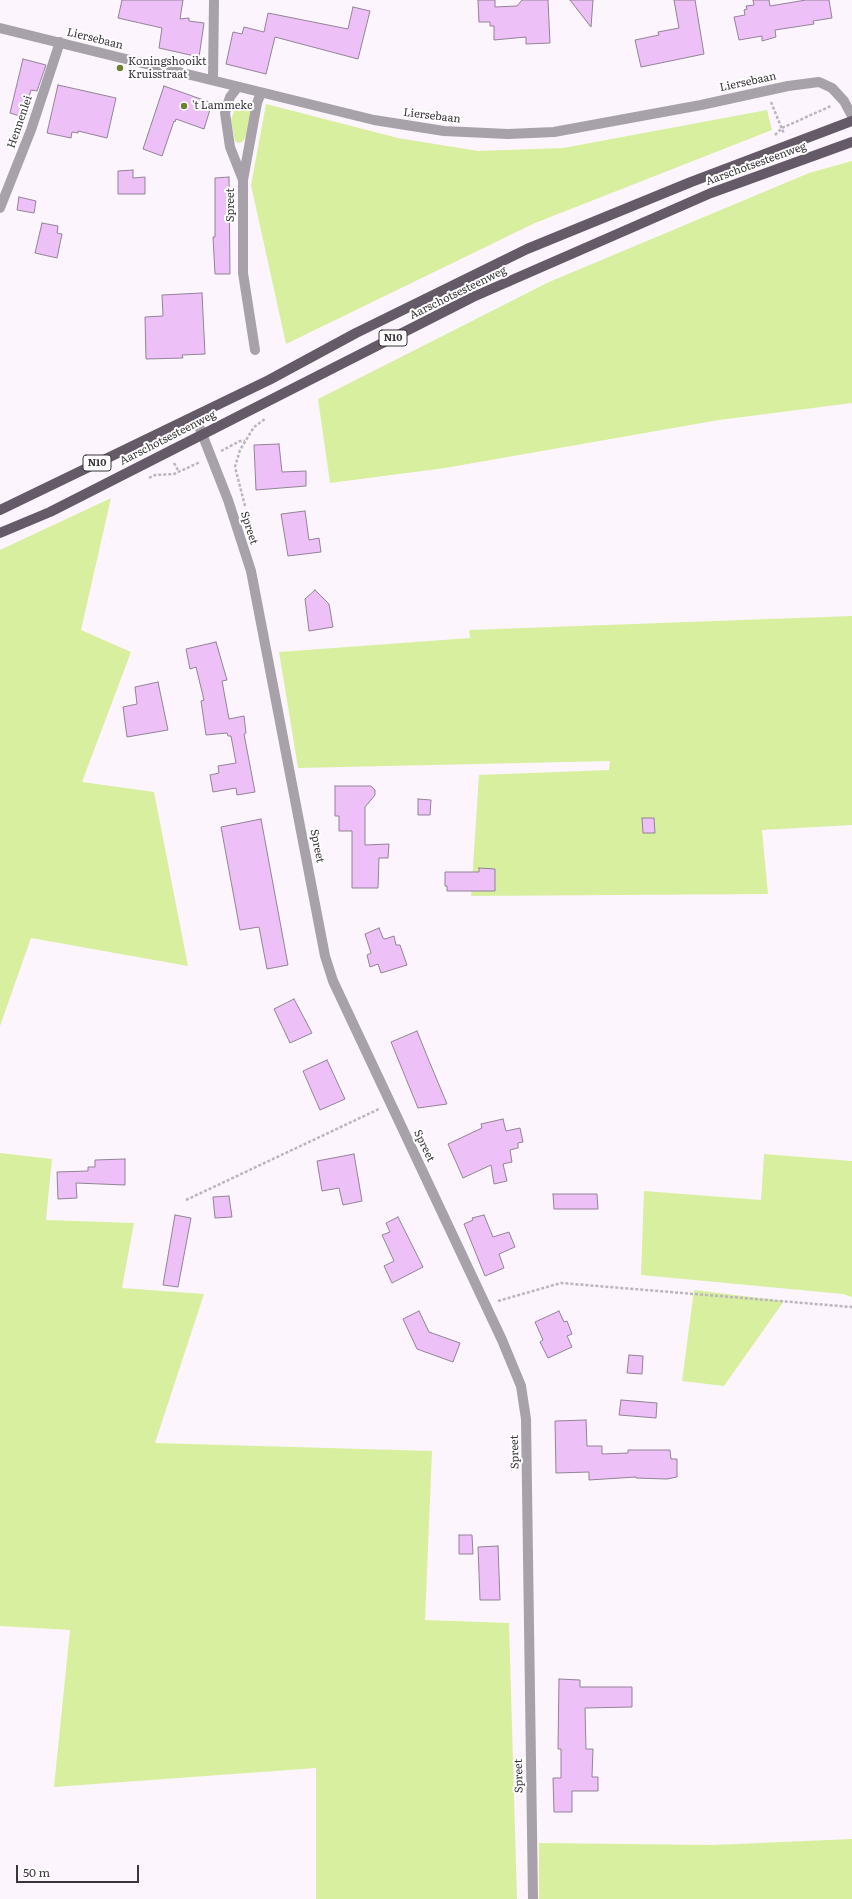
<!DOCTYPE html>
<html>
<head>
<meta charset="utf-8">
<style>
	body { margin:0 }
	#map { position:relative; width:852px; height:1899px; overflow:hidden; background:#fcf5fd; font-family:Literata,serif }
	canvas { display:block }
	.scale { position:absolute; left:16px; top:1865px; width:123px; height:18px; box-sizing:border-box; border:2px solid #3b353c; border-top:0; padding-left:5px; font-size:12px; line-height:14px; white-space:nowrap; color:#3b353c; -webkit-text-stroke:3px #fff; paint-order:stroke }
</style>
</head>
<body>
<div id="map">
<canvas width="852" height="1899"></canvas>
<div class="scale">50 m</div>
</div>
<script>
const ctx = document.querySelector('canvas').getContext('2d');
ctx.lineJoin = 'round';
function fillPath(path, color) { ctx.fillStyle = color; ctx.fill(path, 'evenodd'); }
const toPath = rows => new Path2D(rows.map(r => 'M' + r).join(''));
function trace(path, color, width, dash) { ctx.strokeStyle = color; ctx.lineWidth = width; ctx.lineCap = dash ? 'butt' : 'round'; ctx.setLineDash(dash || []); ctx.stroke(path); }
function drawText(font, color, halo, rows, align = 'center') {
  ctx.font = font + ' Literata,serif'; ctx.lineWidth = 4; ctx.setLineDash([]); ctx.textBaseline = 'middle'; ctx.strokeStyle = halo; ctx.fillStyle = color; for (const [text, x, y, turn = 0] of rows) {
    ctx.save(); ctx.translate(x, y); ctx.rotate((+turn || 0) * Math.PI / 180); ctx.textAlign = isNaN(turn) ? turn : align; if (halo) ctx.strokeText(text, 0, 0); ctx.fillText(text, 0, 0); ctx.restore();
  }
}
fillPath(toPath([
	[243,100,248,104,252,112,251,121,246,137,242,142,238,143,235,141,231,120,235,108],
	[266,104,398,138,478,151,563,148,767,110,772,130,535,223,286,344,251,185],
	[852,161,852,403,719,420,445,468,330,483,318,399,549,282,809,173],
	[111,498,81,630,131,652,82,782,154,792,188,966,31,938,0,1026,0,550],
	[852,616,852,825,762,830,768,894,471,896,479,775,609,770,610,761,298,768,279,652,470,638,469,630],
	[0,1153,52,1159,46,1220,134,1223,122,1288,204,1294,155,1443,432,1451,425,1620,509,1623,517,1899,316,1899,316,1768,54,1787,70,1630,0,1626],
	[764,1154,852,1161,852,1297,843,1294,641,1275,644,1191,761,1200],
	[694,1290,784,1301,724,1386,682,1381],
	[852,1839,852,1899,539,1899,539,1843,713,1845]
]), '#d8efa0');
const building = toPath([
	[122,0,183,0,180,19,189,18,189,21,204,23,199,57,159,48,162,28,118,18,122,0],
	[478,0,495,0,495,7,517,6,522,0,548,0,550,43,526,44,526,37,494,40,494,26,490,26,490,22,479,22,478,0],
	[570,0,593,0,591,27,570,0],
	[674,0,695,0,704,54,641,67,635,40,659,35,658,32,679,28,674,0],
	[753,0,769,0,770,6,806,0,829,0,832,18,813,21,814,24,775,30,776,37,762,41,762,36,739,40,734,17,745,15,744,10,747,9,746,6,754,5,753,0],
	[353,7,370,11,358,59,275,37,266,74,226,64,233,32,242,34,244,27,264,32,268,13,348,29,353,7],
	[23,59,46,65,37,91,31,90,23,117,10,113,23,59],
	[58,85,116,98,107,138,78,131,78,133,72,132,71,138,47,133,58,85],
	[164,86,212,103,204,129,176,119,175,122,174,121,162,156,143,149,164,86],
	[133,170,133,178,145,177,145,194,118,194,118,171,133,170],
	[229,177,230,274,215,274,213,237,215,237,215,178,229,177],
	[19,197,36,201,34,213,17,210,19,197],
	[42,223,58,226,57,233,62,234,57,258,35,253,42,223],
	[202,293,205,354,182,355,183,358,146,359,145,317,163,316,162,295,202,293],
	[279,444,282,472,306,471,306,486,256,490,254,445,279,444],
	[305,511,309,540,319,538,321,552,288,556,281,514,305,511],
	[315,590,329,604,333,627,309,631,305,599,315,590],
	[216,642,227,680,222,681,229,719,244,716,246,733,244,734,255,792,237,795,236,788,213,792,210,775,219,773,218,766,236,763,231,736,228,736,227,733,206,735,201,701,204,700,196,667,190,669,186,649,216,642],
	[158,682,168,730,127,737,123,707,137,704,135,687,158,682],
	[335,786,371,786,375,790,375,795,365,807,365,845,389,844,388,858,379,858,378,888,352,888,352,831,339,831,339,816,335,816,335,786],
	[418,799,431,800,430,815,418,815,418,799],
	[642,818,654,818,655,833,643,833,642,818],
	[261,819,288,965,267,969,259,927,240,930,221,827,261,819],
	[479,868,495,869,495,891,447,891,447,886,445,886,445,872,479,872,479,868],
	[379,928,383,938,385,939,394,936,396,945,400,945,407,965,381,973,378,964,370,967,367,955,371,953,365,934,379,928],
	[294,999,312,1033,290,1043,274,1009,294,999],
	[417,1031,427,1056,447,1104,418,1108,391,1042,417,1031],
	[327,1060,345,1099,320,1110,303,1071,327,1060],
	[503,1119,506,1131,520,1128,523,1142,518,1143,518,1148,510,1150,512,1162,503,1164,507,1181,494,1184,491,1165,463,1178,448,1144,482,1128,481,1124,503,1119],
	[354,1154,362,1201,343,1205,339,1188,322,1191,317,1161,354,1154],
	[125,1159,125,1185,76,1183,77,1198,58,1199,57,1172,88,1171,88,1167,95,1167,95,1160,125,1159],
	[553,1194,597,1194,598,1209,554,1209,553,1194],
	[229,1196,232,1217,215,1218,213,1197,229,1196],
	[175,1215,191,1218,178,1287,163,1285,175,1215],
	[484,1215,493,1237,509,1232,515,1247,499,1254,504,1268,485,1276,464,1224,473,1220,472,1218,484,1215],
	[398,1217,423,1267,392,1283,384,1266,394,1261,382,1235,390,1232,386,1223,398,1217],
	[419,1311,429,1332,460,1343,453,1362,417,1349,403,1319,419,1311],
	[559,1311,564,1322,567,1321,572,1334,567,1336,572,1347,548,1358,540,1342,543,1340,535,1322,559,1311],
	[629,1355,643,1356,642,1374,627,1373,629,1355],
	[621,1400,657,1403,656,1418,619,1415,621,1400],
	[586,1420,587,1446,602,1446,602,1454,628,1453,628,1450,670,1450,671,1459,677,1459,677,1477,667,1479,636,1478,636,1477,589,1480,589,1472,556,1473,555,1421,586,1420],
	[459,1535,472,1535,473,1554,459,1554,459,1535],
	[498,1546,500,1600,480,1600,478,1547,498,1546],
	[559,1679,580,1680,580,1687,632,1687,632,1707,585,1708,586,1749,593,1749,592,1777,598,1777,598,1791,572,1791,572,1812,554,1812,553,1778,561,1778,561,1749,558,1749,559,1679]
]);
fillPath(building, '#eec0f8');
trace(building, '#928395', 1);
trace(toPath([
	[771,102,784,134],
	[775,135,782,128,831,106],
	[221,451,240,441,245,441],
	[174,463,179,472],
	[149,478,155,475,174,474,200,462],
	[245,506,235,467,240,450,254,427,265,419],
	[186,1200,379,1109],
	[498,1301,561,1283,852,1307]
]), '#bcb5bd', 2.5, [3, 2]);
trace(toPath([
	[0,28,374,120,444,131,508,134,554,132,701,105,788,86,819,82,832,88,844,101,852,116],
	[213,80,214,0],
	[237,88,230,97,225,113,230,147,243,180],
	[0,208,31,130,60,42],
	[255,350,243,273,243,180,257,103,261,93],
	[195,416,228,500,251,571,325,956,333,981,502,1340,521,1386,526,1419,533,1899]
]), '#a7a1a9', 10);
trace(toPath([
	[0,510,269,380,356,333,527,249,691,182,852,121],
	[0,533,50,512,473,297,711,193,852,142]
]), '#655a68', 10);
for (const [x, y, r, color] of [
	[120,68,4,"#6d8131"],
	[184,106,4,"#6d8131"]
]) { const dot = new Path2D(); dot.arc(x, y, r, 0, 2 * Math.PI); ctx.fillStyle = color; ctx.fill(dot); trace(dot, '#fff', 1.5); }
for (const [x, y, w] of [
	[393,338,28],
	[97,463,28]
]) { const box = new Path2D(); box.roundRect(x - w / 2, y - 8, w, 16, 3); ctx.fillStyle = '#fff'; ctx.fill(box); trace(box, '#3b353c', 1); }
drawText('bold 10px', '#3b353c', null, [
	["N10",393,338],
	["N10",97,463]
]);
drawText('11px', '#3b353c', '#fff', [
	["Liersebaan",95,39,14],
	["Liersebaan",748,82,-12],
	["Liersebaan",432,116,7],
	["Hennenlei",20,122,-71],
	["Aarschotsesteenweg",756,164,-20],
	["Spreet",231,205,-90],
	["Aarschotsesteenweg",458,293,-26],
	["Aarschotsesteenweg",168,438,-27],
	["Spreet",249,528,72],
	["Spreet",317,846,79],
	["Spreet",424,1146,64],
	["Spreet",515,1452,-91],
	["Spreet",519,1776,-91]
]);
drawText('11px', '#3b353c', '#fff', [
	["Koningshooikt",128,62],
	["Kruisstraat",128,75],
	["'t Lammeke",192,106]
], 'left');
</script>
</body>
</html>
